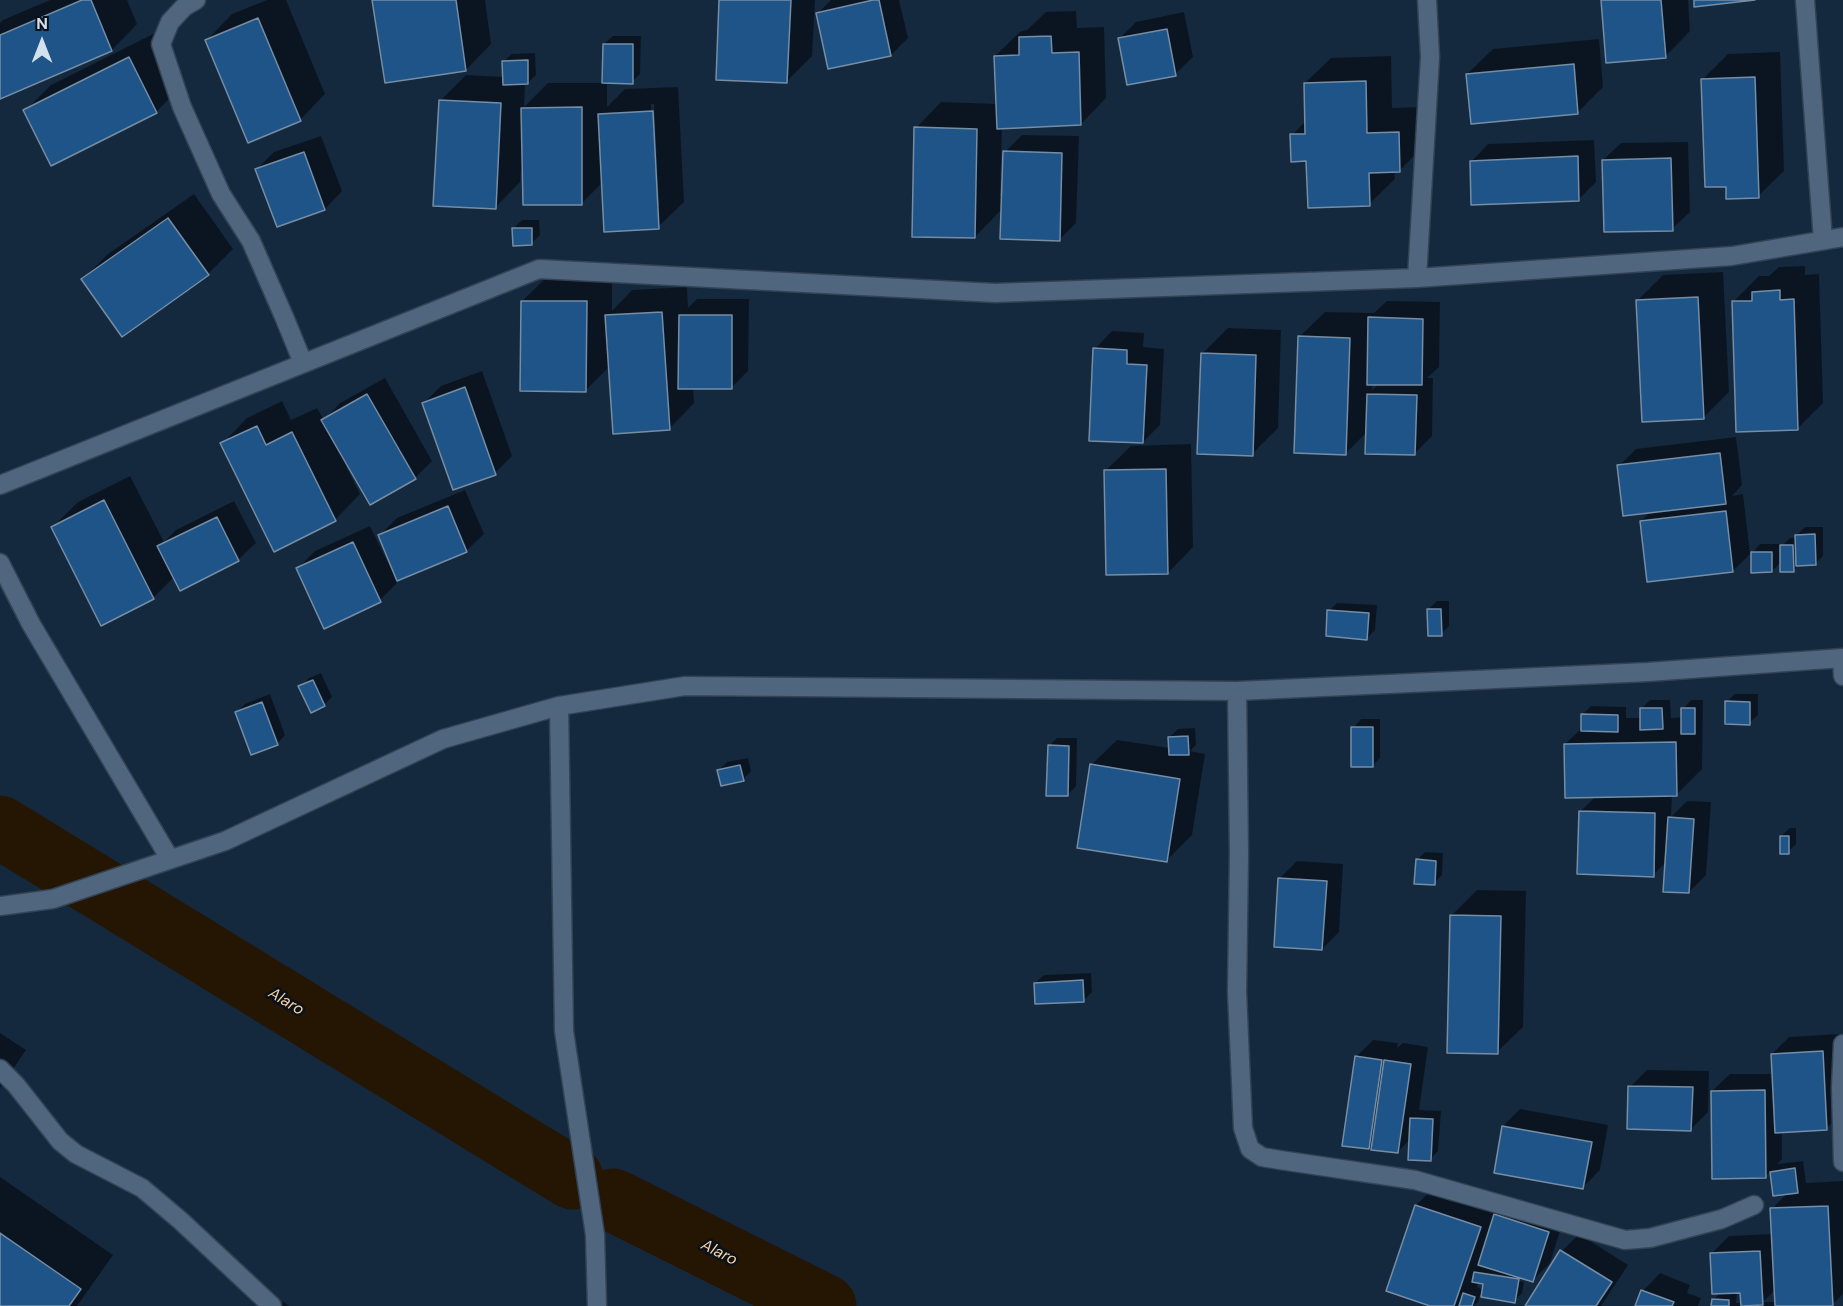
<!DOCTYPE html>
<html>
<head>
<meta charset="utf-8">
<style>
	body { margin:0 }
	#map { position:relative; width:1843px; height:1306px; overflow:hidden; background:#15293e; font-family:"DM Sans",sans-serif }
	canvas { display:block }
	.north { position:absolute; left:12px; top:12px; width:60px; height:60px; -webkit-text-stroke:4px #09111a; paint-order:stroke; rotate:0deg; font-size:16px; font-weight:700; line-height:24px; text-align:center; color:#d3e0ed }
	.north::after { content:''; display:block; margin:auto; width:21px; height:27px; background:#d3e0ed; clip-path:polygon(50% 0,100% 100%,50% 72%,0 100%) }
</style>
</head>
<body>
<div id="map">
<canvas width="1843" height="1306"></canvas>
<div class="north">N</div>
</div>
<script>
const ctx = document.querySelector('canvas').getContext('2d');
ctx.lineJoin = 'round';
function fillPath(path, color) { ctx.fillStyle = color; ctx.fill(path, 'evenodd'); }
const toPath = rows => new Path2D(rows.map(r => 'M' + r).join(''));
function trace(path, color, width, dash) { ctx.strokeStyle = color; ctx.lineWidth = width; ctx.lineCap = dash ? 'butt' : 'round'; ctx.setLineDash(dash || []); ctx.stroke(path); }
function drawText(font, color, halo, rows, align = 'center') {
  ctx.font = font + ' "DM Sans",sans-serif'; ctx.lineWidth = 5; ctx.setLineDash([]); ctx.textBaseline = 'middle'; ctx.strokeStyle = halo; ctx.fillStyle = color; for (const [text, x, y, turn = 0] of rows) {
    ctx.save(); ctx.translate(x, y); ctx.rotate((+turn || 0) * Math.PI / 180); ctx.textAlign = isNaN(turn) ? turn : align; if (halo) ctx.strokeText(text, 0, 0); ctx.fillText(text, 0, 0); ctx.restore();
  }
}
fillPath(toPath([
	[50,0,127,0,137,24,112,50,0,97,0,23,3,20],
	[267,0,286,0,325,94,300,120,207,40,232,14],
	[374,0,485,0,491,44,466,70],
	[720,0,815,0,812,56,787,81],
	[831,0,899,0,908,38,891,55,818,13],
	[1602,0,1688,0,1690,31,1665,57],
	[1076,11,1077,28,1104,27,1106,98,1081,124,1002,128,1000,196,1003,196,1005,152,1022,135,1079,136,1076,223,1059,240,1003,208,975,237,916,128,941,102,997,104,995,56,1021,31,1027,30,1046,12],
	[1184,12,1193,57,1175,74,1119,39,1136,22],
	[155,33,182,86,156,112,25,111,51,85],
	[613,36,641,36,640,74,632,82,607,81,607,107,625,89,678,87,684,202,658,227,603,182,582,203,521,170,520,182,495,208,440,101,466,75,504,77,503,62,512,54,535,53,536,75,528,83,525,83,524,107,548,83,603,83,604,44],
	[651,104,654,104,659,205,656,205],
	[1599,39,1603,87,1578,112,1467,74,1493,49],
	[1780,52,1784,171,1758,196,1727,185,1703,79,1728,54],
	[1391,56,1392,108,1424,107,1425,145,1400,170,1394,171,1395,179,1369,204,1307,159,1292,135,1306,121,1305,83,1331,58],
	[321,136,342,191,325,209,278,225,257,169,274,152],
	[1594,140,1596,182,1579,199,1471,162,1488,144],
	[1688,142,1690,212,1672,229,1603,160,1621,143],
	[194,194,233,249,208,274,83,279,108,254],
	[522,220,539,220,540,235,532,243,514,228],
	[1805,266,1805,275,1819,274,1823,403,1797,429,1733,302,1759,276,1769,276,1779,267],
	[1723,272,1729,392,1703,418,1637,301,1663,275],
	[548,276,612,276,612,311,632,290,687,287,688,308,697,299,749,299,748,371,731,388,693,387,694,403,669,429,610,366,586,390,522,301],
	[1387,301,1440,302,1439,367,1427,378,1433,378,1432,436,1415,453,1367,432,1346,453,1299,337,1325,312,1374,313],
	[1373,383,1380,383,1372,390],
	[1228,328,1281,330,1278,428,1252,454,1202,354],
	[1112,331,1144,333,1143,347,1164,349,1160,425,1143,442,1095,349],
	[482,371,512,456,495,473,424,403,441,386],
	[385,378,432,461,415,478,349,465,346,466,360,494,335,520,222,444,247,418,282,401,291,420,317,408,324,420,340,403],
	[1736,437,1742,485,1732,496,1743,494,1750,554,1733,571,1641,521,1651,511,1619,466,1636,449],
	[1191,444,1193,547,1168,573,1105,471,1131,446],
	[130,476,164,542,176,530,234,501,256,543,238,560,174,577,153,598,102,624,53,527,78,502],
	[465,490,484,534,466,551,396,580,397,583,380,600,324,627,297,569,315,551,370,526,394,575,396,574,380,535,397,518],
	[1805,527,1823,527,1823,556,1815,564,1799,564,1794,570,1782,561,1772,571,1752,553,1760,544,1780,544,1780,548,1790,538,1796,538,1796,536],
	[1437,601,1449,601,1449,626,1441,634,1429,609],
	[1337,603,1377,605,1375,630,1367,638,1329,611],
	[321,673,332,697,324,705,300,687,309,678],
	[270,694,285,735,277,744,237,712,245,704],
	[1735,694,1758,694,1758,715,1749,723,1726,702],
	[1650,700,1670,700,1671,718,1683,717,1683,709,1691,700,1703,700,1702,769,1676,795,1672,795,1671,817,1687,801,1711,802,1706,875,1689,892,1667,861,1653,875,1580,812,1596,796,1565,744,1582,728,1583,714,1591,706,1626,707,1626,718,1642,718,1641,709],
	[1361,719,1380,719,1380,758,1372,766,1353,728],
	[1195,728,1196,745,1190,751,1205,754,1192,835,1166,861,1091,765,1117,740,1170,748,1170,737,1178,729],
	[1057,738,1077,738,1076,786,1068,795,1049,746],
	[748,758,751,771,743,780,719,770,727,762],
	[1790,828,1796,828,1796,844,1788,852,1781,836],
	[1425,852,1443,853,1442,875,1434,883,1417,860],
	[1297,861,1343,864,1339,932,1322,949,1280,878],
	[1477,890,1526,891,1523,1027,1497,1052,1451,916],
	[1091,973,1092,992,1084,1000,1035,983,1044,975],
	[0,1033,26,1050,0,1088],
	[1840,1034,1843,1112,1826,1129,1782,1131,1782,1159,1777,1164,1803,1161,1806,1183,1843,1181,1843,1294,1831,1306,1843,1306,1713,1306,1713,1300,1720,1293,1711,1254,1729,1236,1773,1234,1772,1209,1788,1192,1774,1194,1771,1171,1765,1177,1712,1091,1730,1074,1773,1074,1772,1054,1789,1037],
	[1776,1289,1776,1302,1763,1302],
	[1737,1292,1742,1292,1742,1303,1736,1303],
	[1373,1040,1398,1043,1397,1048,1403,1043,1428,1047,1419,1110,1441,1111,1438,1151,1430,1159,1410,1139,1398,1152,1374,1142,1369,1148,1356,1057],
	[1647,1070,1709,1071,1708,1112,1691,1129,1630,1087],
	[1520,1109,1608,1125,1600,1170,1583,1187,1503,1126],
	[0,1177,113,1255,77,1306,3,1306,0,1304],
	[1442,1180,1508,1202,1512,1198,1565,1215,1550,1263,1532,1281,1491,1273,1491,1276,1524,1282,1522,1293,1514,1301,1480,1295,1478,1302,1474,1306,1461,1306,1463,1300,1457,1306,1435,1306,1388,1290,1416,1205],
	[1478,1282,1485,1283,1484,1290,1477,1287],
	[1579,1234,1628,1265,1601,1306,1526,1306,1562,1251],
	[1660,1273,1690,1285,1687,1293,1701,1298,1698,1306,1636,1306,1643,1291],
	[282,1301,289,1306,277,1306]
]), '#0007');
trace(toPath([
	[0,827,572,1178],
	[613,1200,825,1306]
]), '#251603', 63);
const building = toPath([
	[82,0,91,0,112,51,0,99,0,35,82,0],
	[372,0,456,0,466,71,385,83,372,0],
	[719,0,791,0,787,83,716,80,719,0],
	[873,0,879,0,891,56,828,69,816,13,873,0],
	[1601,0,1661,0,1666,58,1606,63,1601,0],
	[1694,0,1755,0,1694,7,1694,0],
	[258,18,301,121,248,143,205,40,258,18],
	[1167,29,1176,76,1127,85,1118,38,1167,29],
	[1051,36,1052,53,1079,52,1081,125,997,129,994,56,1019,55,1019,37,1051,36],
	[603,44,633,44,633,84,602,83,603,44],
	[129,57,157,113,51,166,23,110,129,57],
	[528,60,528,84,503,85,502,61,528,60],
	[1574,64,1578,114,1471,124,1466,74,1574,64],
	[1755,77,1759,198,1726,199,1726,187,1705,187,1701,79,1755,77],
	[1366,81,1367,133,1399,132,1400,172,1369,173,1370,206,1308,208,1306,161,1291,162,1290,134,1305,134,1304,83,1366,81],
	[439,100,501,103,496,209,433,206,439,100],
	[582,107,582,205,523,205,521,108,582,107],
	[653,111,659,229,604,232,598,114,653,111],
	[914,127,977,129,975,238,912,237,914,127],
	[1003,151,1062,153,1060,241,1000,239,1003,151],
	[304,152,325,210,277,227,255,169,304,152],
	[1578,156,1579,201,1471,205,1470,161,1578,156],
	[1671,158,1673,231,1604,232,1602,160,1671,158],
	[168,218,209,275,122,337,81,279,168,218],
	[512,228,532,228,532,245,513,246,512,228],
	[1780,290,1780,300,1794,299,1798,430,1736,432,1732,301,1752,301,1752,292,1780,290],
	[1698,297,1704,419,1642,422,1636,300,1698,297],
	[521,301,587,301,586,392,520,391,521,301],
	[662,312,670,430,613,434,605,315,662,312],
	[679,315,732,315,732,389,678,389,679,315],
	[1368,317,1423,319,1422,385,1367,385,1368,317],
	[1298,336,1350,338,1346,455,1294,453,1298,336],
	[1093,348,1127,350,1127,364,1147,365,1143,443,1089,441,1093,348],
	[1201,353,1256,355,1253,456,1197,454,1201,353],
	[465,387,496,475,453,490,422,403,465,387],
	[367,394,416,479,370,505,321,420,367,394],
	[1367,394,1417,395,1415,455,1365,454,1367,394],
	[257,426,266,445,292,432,336,521,274,552,220,443,257,426],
	[1720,453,1726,504,1623,516,1617,465,1720,453],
	[1166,469,1168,574,1106,575,1104,470,1166,469],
	[104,500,154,599,101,626,51,527,104,500],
	[448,506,467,552,397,581,378,535,448,506],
	[1726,511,1733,572,1647,582,1640,521,1726,511],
	[217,517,239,561,180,591,157,546,217,517],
	[1815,534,1816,565,1796,566,1795,535,1815,534],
	[353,542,381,602,324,629,296,568,353,542],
	[1780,545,1793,545,1794,572,1780,572,1780,545],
	[1751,552,1772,552,1772,572,1751,573,1751,552],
	[1427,609,1441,609,1442,636,1428,636,1427,609],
	[1327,610,1369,613,1367,640,1326,636,1327,610],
	[313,680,325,706,311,713,298,686,313,680],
	[1725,701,1750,702,1750,725,1725,724,1725,701],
	[262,702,278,745,251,755,235,712,262,702],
	[1640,708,1662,708,1663,729,1640,730,1640,708],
	[1681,708,1695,708,1695,734,1681,734,1681,708],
	[1581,714,1618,715,1618,732,1581,731,1581,714],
	[1351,727,1373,727,1373,767,1351,767,1351,727],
	[1188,736,1189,755,1169,755,1168,737,1188,736],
	[1676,742,1677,796,1565,798,1564,744,1676,742],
	[1048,745,1069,746,1068,796,1046,796,1048,745],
	[1090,764,1180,779,1167,862,1077,848,1090,764],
	[740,765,744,781,721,786,717,770,740,765],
	[1579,811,1655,813,1654,877,1577,874,1579,811],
	[1668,817,1694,819,1689,893,1663,892,1668,817],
	[1780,836,1789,836,1789,854,1780,854,1780,836],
	[1416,859,1436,861,1435,885,1414,884,1416,859],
	[1278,878,1327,881,1322,950,1274,947,1278,878],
	[1450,915,1501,916,1498,1054,1447,1053,1450,915],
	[1083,980,1084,1002,1035,1004,1034,983,1083,980],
	[1823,1051,1827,1130,1775,1133,1771,1054,1823,1051],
	[1355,1056,1382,1060,1369,1149,1342,1146,1355,1056],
	[1384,1060,1411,1064,1398,1153,1371,1150,1384,1060],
	[1628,1086,1693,1087,1691,1131,1627,1129,1628,1086],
	[1765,1090,1766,1178,1712,1179,1711,1091,1765,1090],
	[1410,1118,1433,1119,1431,1161,1408,1160,1410,1118],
	[1502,1126,1592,1142,1583,1189,1494,1173,1502,1126],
	[1795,1168,1798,1193,1773,1196,1770,1172,1795,1168],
	[1415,1205,1481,1227,1454,1306,1430,1306,1386,1291,1415,1205],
	[1828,1206,1833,1306,1775,1306,1770,1208,1828,1206],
	[1494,1214,1549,1232,1533,1282,1478,1265,1494,1214],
	[0,1233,81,1289,69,1306,0,1306,0,1233],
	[1560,1250,1612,1282,1596,1306,1525,1306,1560,1250],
	[1760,1251,1763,1305,1741,1306,1740,1293,1712,1294,1710,1253,1760,1251],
	[1474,1272,1519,1279,1515,1303,1481,1297,1483,1284,1472,1282,1474,1272],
	[1641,1290,1674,1302,1672,1306,1635,1306,1641,1290],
	[1463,1293,1475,1297,1472,1306,1459,1306,1463,1293],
	[1712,1299,1729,1300,1729,1306,1711,1306,1712,1299]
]);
fillPath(building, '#1e5487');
trace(building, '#768da6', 1.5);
const minor = toPath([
	[196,0,184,7,170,22,161,44,182,107,221,194,251,241,285,319,303,363],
	[1805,0,1823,240],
	[1417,278,1430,57,1427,0],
	[0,485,539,269,995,293,1417,278,1732,256,1843,237],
	[0,563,31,624,170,859],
	[1842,658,1843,676],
	[1237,691,1239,854,1237,992,1243,1128,1250,1149,1262,1157,1280,1160,1415,1180,1625,1240,1650,1238,1722,1219,1754,1205],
	[559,706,564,1031,595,1235,597,1306],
	[0,906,53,899,225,841,443,739,559,706,685,686,1237,691,1648,672,1843,658],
	[1843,1044,1841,1088,1843,1162],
	[0,1069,16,1085,60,1141,76,1154,142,1188,181,1221,272,1306]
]);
trace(minor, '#334354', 21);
trace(minor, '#50667e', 18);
drawText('italic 16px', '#fad1a0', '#09111a', [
	["Alaro",286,1002,31],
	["Alaro",719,1253,27]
]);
</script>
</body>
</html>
